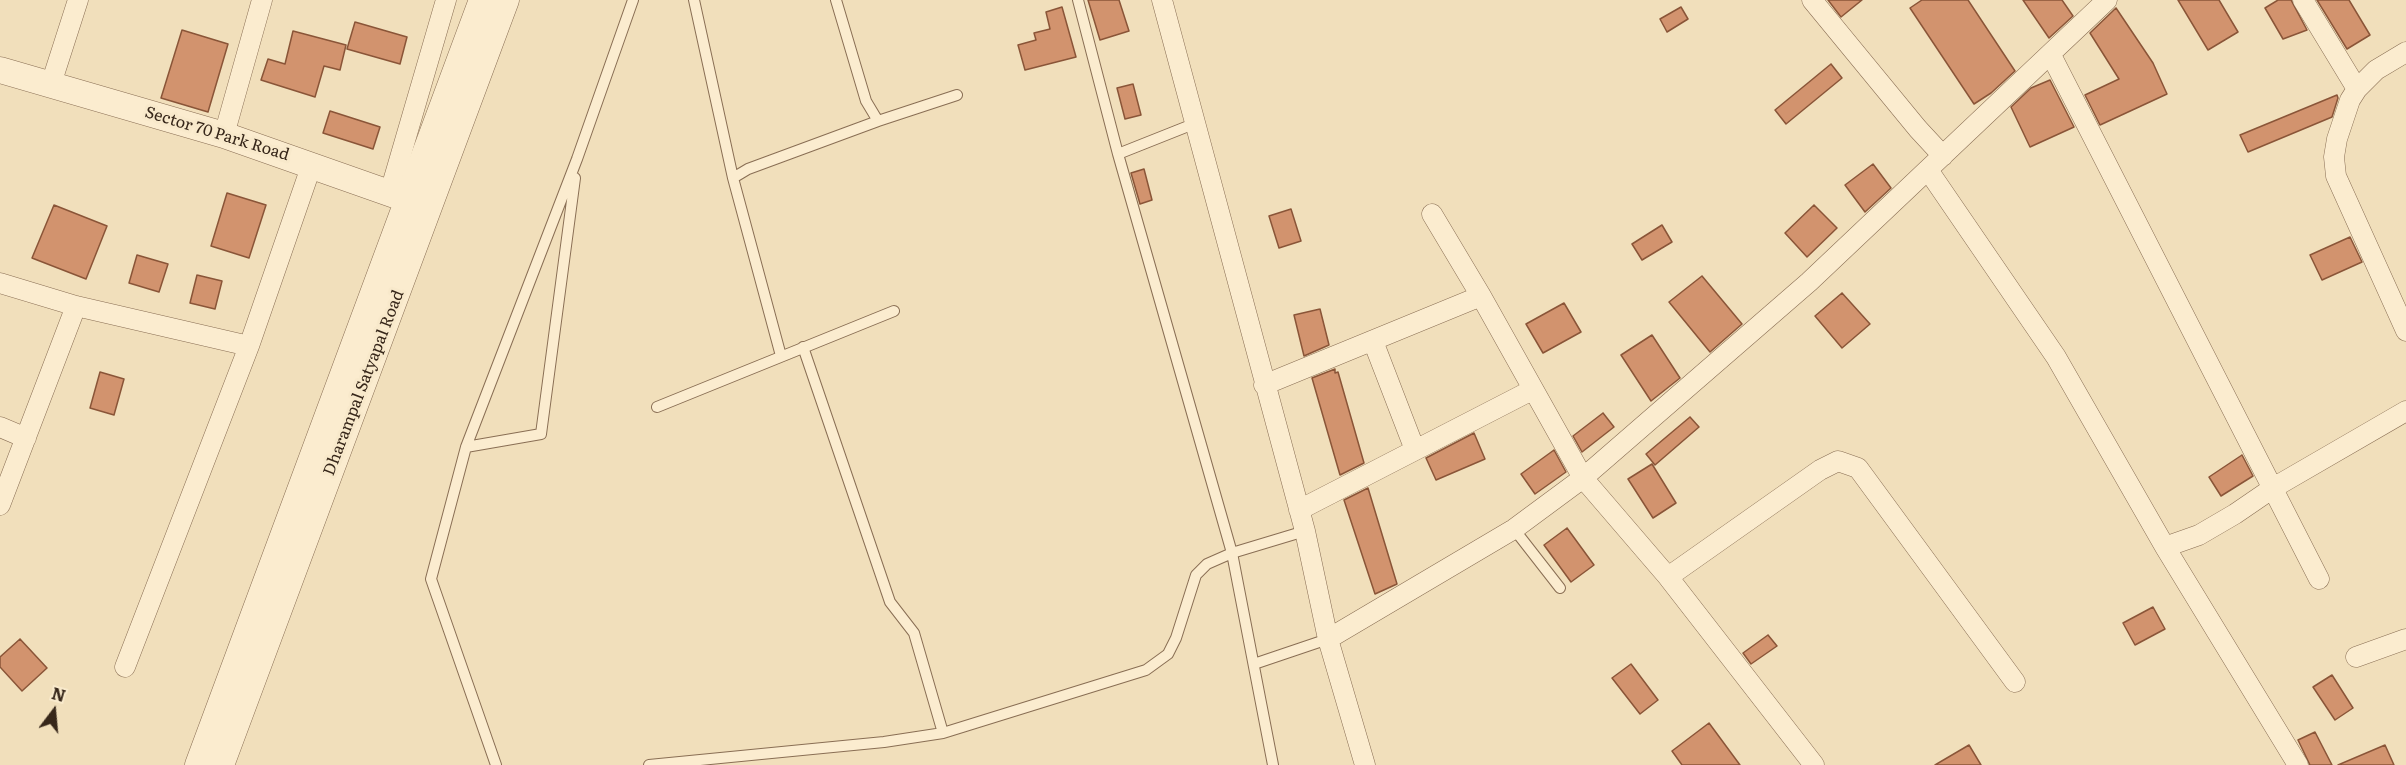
<!DOCTYPE html>
<html>
<head>
<meta charset="utf-8">
<style>
	body { margin:0 }
	#map { position:relative; width:2406px; height:765px; overflow:hidden; background:#f1dfbb; font-family:Literata,serif }
	canvas { display:block }
	.north { position:absolute; left:24px; top:681px; width:60px; height:60px; -webkit-text-stroke:4px #f8e9cb; paint-order:stroke; rotate:16deg; font-size:16px; font-weight:700; line-height:24px; text-align:center; color:#37271a }
	.north::after { content:''; display:block; margin:auto; width:21px; height:27px; background:#37271a; clip-path:polygon(50% 0,100% 100%,50% 72%,0 100%) }
</style>
</head>
<body>
<div id="map">
<canvas width="2406" height="765"></canvas>
<div class="north">N</div>
</div>
<script>
const ctx = document.querySelector('canvas').getContext('2d');
ctx.lineJoin = 'round';
function fillPath(path, color) { ctx.fillStyle = color; ctx.fill(path, 'evenodd'); }
const toPath = rows => new Path2D(rows.map(r => 'M' + r).join(''));
function trace(path, color, width, dash) { ctx.strokeStyle = color; ctx.lineWidth = width; ctx.lineCap = dash ? 'butt' : 'round'; ctx.setLineDash(dash || []); ctx.stroke(path); }
function drawText(font, color, halo, rows, align = 'center') {
  ctx.font = font + ' Literata,serif'; ctx.lineWidth = 6; ctx.setLineDash([]); ctx.textBaseline = 'middle'; ctx.strokeStyle = halo; ctx.fillStyle = color; for (const [text, x, y, turn = 0] of rows) {
    ctx.save(); ctx.translate(x, y); ctx.rotate((+turn || 0) * Math.PI / 180); ctx.textAlign = isNaN(turn) ? turn : align; if (halo) ctx.strokeText(text, 0, 0); ctx.fillText(text, 0, 0); ctx.restore();
  }
}
const building = toPath([
	[1088,0,1119,0,1129,31,1100,40,1088,0],
	[1828,0,1862,0,1841,17,1828,0],
	[1922,0,1968,0,2015,71,1991,93,1974,104,1910,8,1922,0],
	[2023,0,2062,0,2073,16,2049,38,2023,0],
	[2178,0,2219,0,2238,32,2208,50,2178,0],
	[2278,0,2291,0,2307,30,2283,39,2265,8,2278,0],
	[2317,0,2349,0,2370,35,2347,49,2317,0],
	[1062,7,1076,57,1025,70,1018,45,1036,40,1034,33,1050,29,1046,12,1062,7],
	[1681,7,1688,19,1667,32,1660,19,1681,7],
	[2116,8,2153,63,2167,94,2100,125,2085,95,2119,79,2090,33,2116,8],
	[355,22,407,37,400,64,347,49,355,22],
	[182,30,228,44,208,112,161,98,182,30],
	[293,31,346,45,340,70,324,66,315,97,261,80,268,59,285,64,293,31],
	[1831,64,1842,78,1786,124,1775,110,1831,64],
	[2050,80,2074,127,2030,147,2011,107,2031,88,2050,80],
	[1133,84,1141,115,1125,119,1117,88,1133,84],
	[2337,95,2338,98,2332,117,2248,152,2240,135,2337,95],
	[330,111,380,127,373,149,323,133,330,111],
	[1873,164,1891,188,1865,212,1845,185,1873,164],
	[1144,169,1152,200,1140,204,1131,173,1144,169],
	[227,193,266,205,249,258,211,246,227,193],
	[54,205,107,226,86,279,32,258,54,205],
	[1814,205,1837,228,1807,257,1785,233,1814,205],
	[1291,209,1301,241,1279,248,1269,216,1291,209],
	[1662,225,1672,242,1642,260,1632,244,1662,225],
	[2350,237,2362,262,2322,280,2310,255,2350,237],
	[137,255,168,264,159,292,129,283,137,255],
	[197,275,222,281,215,309,190,303,197,275],
	[1702,276,1742,324,1710,352,1669,302,1702,276],
	[1842,293,1870,324,1842,348,1815,316,1842,293],
	[1564,303,1581,332,1543,353,1526,324,1564,303],
	[1320,309,1329,345,1304,356,1294,315,1320,309],
	[1652,335,1680,378,1651,401,1621,355,1652,335],
	[1335,369,1335,373,1338,372,1364,463,1340,475,1312,378,1335,369],
	[100,372,124,379,114,415,90,408,100,372],
	[1603,413,1614,427,1582,452,1573,436,1603,413],
	[1690,417,1699,427,1655,465,1646,454,1690,417],
	[1474,433,1485,459,1436,480,1426,458,1474,433],
	[1554,450,1566,472,1535,494,1521,474,1554,450],
	[2242,455,2253,476,2221,496,2209,477,2242,455],
	[1652,464,1676,503,1653,518,1628,479,1652,464],
	[1368,488,1397,584,1375,594,1344,500,1368,488],
	[1567,528,1594,565,1571,582,1544,545,1567,528],
	[2153,607,2165,629,2135,645,2123,623,2153,607],
	[1768,635,1777,646,1751,664,1743,653,1768,635],
	[20,639,47,668,22,691,0,667,0,657,20,639],
	[1631,664,1658,700,1640,714,1612,678,1631,664],
	[2332,675,2353,708,2335,720,2313,687,2332,675],
	[1709,723,1740,765,1682,765,1672,751,1709,723],
	[2315,732,2332,765,2310,765,2298,740,2315,732],
	[1969,745,1981,765,1935,765,1969,745],
	[2385,745,2394,765,2338,765,2385,745]
]);
fillPath(building, '#d2936e');
trace(building, '#8a5538', 1.5);
const service = toPath([
	[694,0,733,178],
	[1078,0,1118,154,1196,123],
	[878,121,957,95],
	[1118,154,1232,553,1273,765],
	[803,347,890,602,914,633,943,733],
	[781,356,733,178,748,169,878,121,866,101,836,0],
	[657,407,894,311],
	[466,447,541,434,575,178],
	[1514,529,1560,588],
	[1254,664,1328,639],
	[496,765,431,579,466,447,577,159,633,0],
	[649,765,884,742,943,733,1146,670,1168,654,1176,638,1196,575,1207,564,1232,553,1305,531]
]);
const minor = toPath([
	[1162,0,1305,531,1328,639,1365,765],
	[1812,0,1918,129,1943,156],
	[2303,0,2357,89],
	[2406,52,2376,70,2357,89,2350,100,2337,139,2334,157,2336,176,2406,331],
	[2051,55,2319,579],
	[51,84,78,0],
	[224,135,262,0],
	[1928,170,2056,357,2165,547,2298,765],
	[390,192,446,0],
	[1432,214,1481,296,1583,478,1668,577,1814,765],
	[0,283,76,306,249,346],
	[1373,341,1415,450],
	[1264,385,1481,296],
	[0,427,26,438],
	[0,505,76,306],
	[1299,510,1532,390],
	[2165,547,2199,535,2235,514,2273,488,2406,411],
	[1668,577,1820,470,1838,461,1858,468,2015,682],
	[1328,639,1514,529,1583,478,1809,282,2107,0],
	[2356,657,2406,639],
	[125,667,249,346,312,164]
]);
const tertiary = toPath([
	[0,70,224,135,423,205],
	[198,765,482,0],
	[221,765,506,0]
]);
trace(service, '#896e54', 12);
trace(minor, '#896e54', 21);
trace(tertiary, '#896e54', 27);
trace(service, '#fbeccf', 10);
trace(minor, '#fbeccf', 20);
trace(tertiary, '#fbeccf', 26);
drawText('16px', '#37271a', '#f8e9cb', [
	["Sector 70 Park Road",217,134,17],
	["Dharampal Satyapal Road",364,383,-69]
]);
</script>
</body>
</html>
